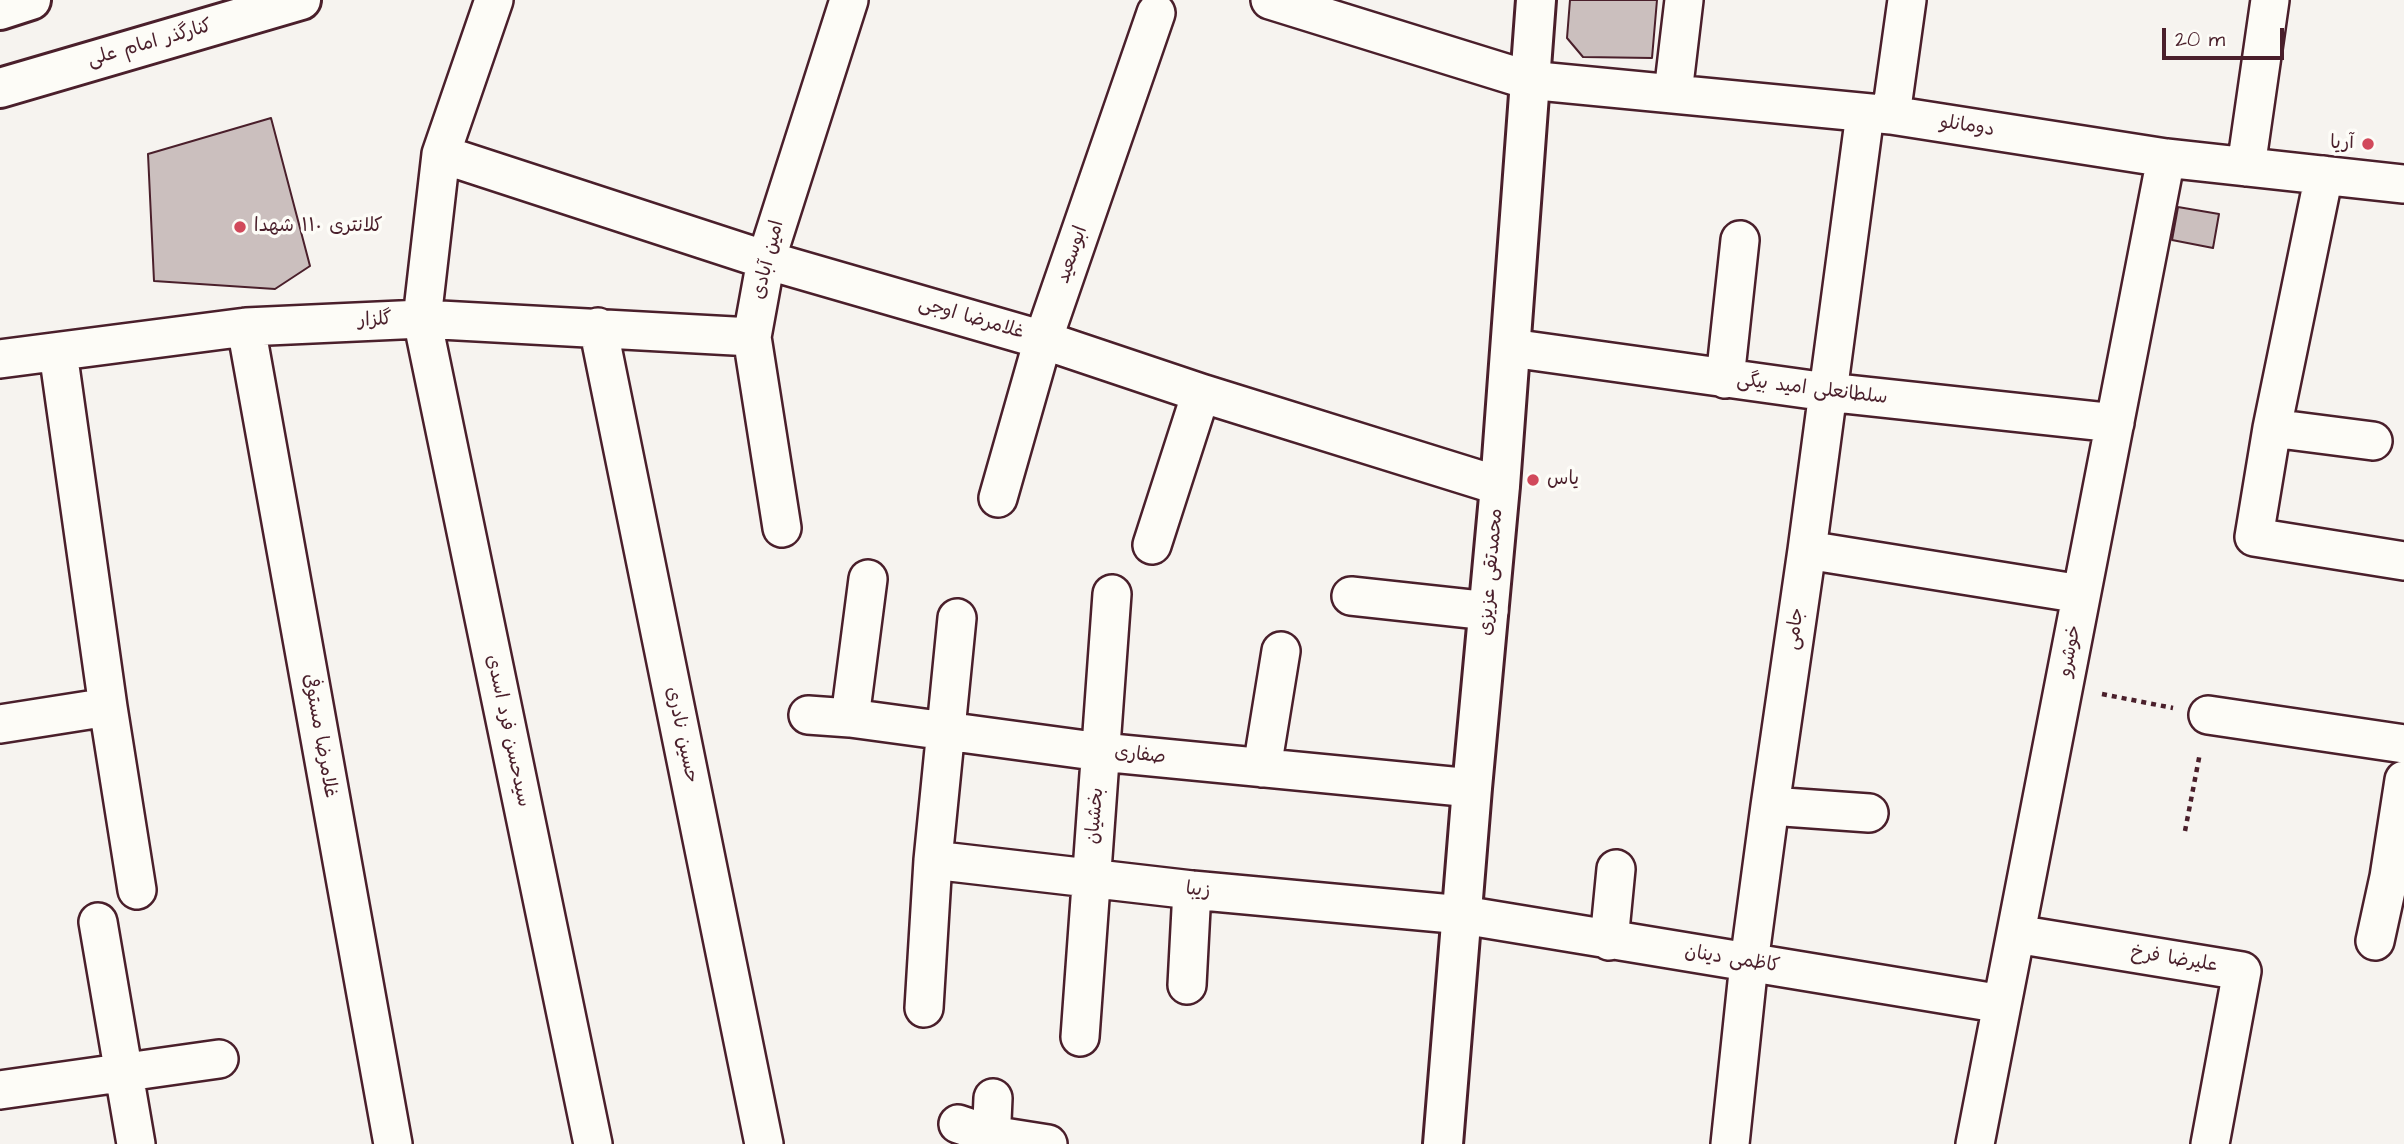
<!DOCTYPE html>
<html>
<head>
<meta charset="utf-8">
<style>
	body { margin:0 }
	#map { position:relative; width:2404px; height:1144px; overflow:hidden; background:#f6f3ef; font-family:"Architects Daughter",sans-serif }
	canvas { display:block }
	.scale { position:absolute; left:2162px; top:28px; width:122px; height:32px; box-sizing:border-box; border:4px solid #4a1f2b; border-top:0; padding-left:9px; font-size:21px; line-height:24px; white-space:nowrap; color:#4a1f2b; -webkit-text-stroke:5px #fdfcf7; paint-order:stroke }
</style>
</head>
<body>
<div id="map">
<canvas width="2404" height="1144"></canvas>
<div class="scale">20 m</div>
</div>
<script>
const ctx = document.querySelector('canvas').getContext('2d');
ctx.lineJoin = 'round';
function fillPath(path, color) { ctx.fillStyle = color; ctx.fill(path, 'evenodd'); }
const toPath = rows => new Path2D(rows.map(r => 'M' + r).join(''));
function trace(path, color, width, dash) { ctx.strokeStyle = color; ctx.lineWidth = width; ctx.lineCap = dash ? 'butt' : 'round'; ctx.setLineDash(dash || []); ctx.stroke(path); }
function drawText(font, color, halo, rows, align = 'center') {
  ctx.font = font + ' "Architects Daughter","Playpen Sans Arabic",sans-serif'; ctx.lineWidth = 7; ctx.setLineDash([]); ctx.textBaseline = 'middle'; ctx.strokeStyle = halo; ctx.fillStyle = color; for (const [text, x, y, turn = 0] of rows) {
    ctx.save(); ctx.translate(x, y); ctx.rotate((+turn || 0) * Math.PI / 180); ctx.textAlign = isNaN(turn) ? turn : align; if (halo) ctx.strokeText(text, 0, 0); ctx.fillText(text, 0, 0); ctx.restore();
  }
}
const building = toPath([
	[1570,0,1657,0,1652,58,1583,57,1567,38,1570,0],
	[271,118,310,266,275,289,154,281,148,154,271,118],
	[2178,207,2219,214,2213,248,2172,240,2178,207]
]);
fillPath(building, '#cbbfbe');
trace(building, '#4a1f2b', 2);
const street = toPath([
	[494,0,441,154,422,319,593,1144],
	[1270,0,1528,80,1891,115,2166,158,2404,184],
	[1673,93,1684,0],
	[1891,115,1907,0],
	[441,154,766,260,1043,340,1201,393,1500,486],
	[2246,167,2270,0],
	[2324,175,2272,428,2254,537,2404,561],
	[246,327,393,1144],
	[598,327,764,1144],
	[1511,348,1827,392,2115,423],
	[58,352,108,707,137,890],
	[0,359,246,327,422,319,752,337],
	[1725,379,1740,240],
	[2272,428,2373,441],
	[998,498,1043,340,1156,13],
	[782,528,752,337,766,260,849,0],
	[1152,545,1201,393],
	[1807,550,2081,594],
	[1351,596,1489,611],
	[808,715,850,718,1101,752,1472,788],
	[2208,715,2404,744],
	[850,718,868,579],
	[0,724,108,707],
	[1262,768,1281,651],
	[1770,806,1869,813],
	[933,860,1192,890,1463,915,2002,1004],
	[98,922,136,1144],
	[2016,934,2242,971,2210,1144],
	[1609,941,1616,869],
	[2375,941,2389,877,2404,780],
	[1187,985,1192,890],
	[924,1008,933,860,957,618],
	[1080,1037,1112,594],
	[0,1090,219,1059],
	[958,1124,991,1135,1048,1144],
	[991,1144,993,1098],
	[1730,1144,1749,963,1770,806,1807,550,1865,114],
	[1975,1144,2166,158]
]);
const secondary = toPath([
	[0,10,31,0],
	[0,88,301,0],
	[1443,1144,1472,788,1500,486,1536,0]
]);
trace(street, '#4a1f2b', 42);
trace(secondary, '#4a1f2b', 44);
trace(toPath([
	[2102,694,2173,708],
	[2185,831,2200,753]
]), '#4a1f2b', 4.5, [5, 5]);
trace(street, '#fdfcf7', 37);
trace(secondary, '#fdfcf7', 38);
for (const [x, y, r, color] of [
	[2368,144,7,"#d1495b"],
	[240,227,7,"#d1495b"],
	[1533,480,7,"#d1495b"]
]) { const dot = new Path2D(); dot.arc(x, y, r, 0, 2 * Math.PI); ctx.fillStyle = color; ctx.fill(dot); trace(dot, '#fdfcf7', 2.5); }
drawText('19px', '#4a1f2b', '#fdfcf7', [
	["کنارگذر امام علی",150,44,-16],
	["دومانلو",1967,127,9],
	["ابوسعید",1073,255,-71],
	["امین آبادی",769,260,-76],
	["غلامرضا اوجی",971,319,16],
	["گلزار",375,321,-3],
	["سلطانعلی امید بیگی",1812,390,7],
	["محمدتقی عزیزی",1492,572,-85],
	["جامی",1796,629,-82],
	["خوشرو",2071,651,-79],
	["سیدحسن فرد اسدی",507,731,78],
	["حسین نادری",681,735,78],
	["غلامرضا مستوفی",319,736,80],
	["صفاری",1140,756,6],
	["بخشیان",1096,816,-85],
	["زیبا",1198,891,6],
	["کاظمی دینان",1732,960,9],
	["علیرضا فرخ",2174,960,9]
]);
drawText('19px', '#4a1f2b', '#fdfcf7', [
	["آریا",2354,144,"right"],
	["کلانتری ۱۱۰ شهدا",254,227],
	["یاس",1547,480]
], 'left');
</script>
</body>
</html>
